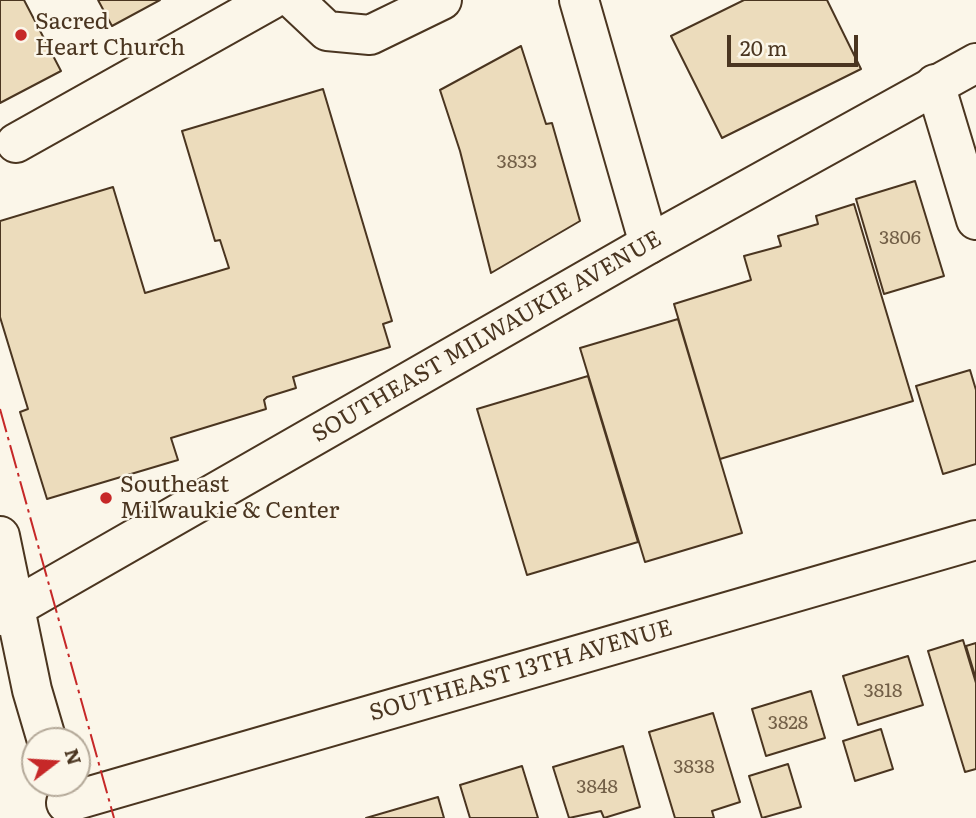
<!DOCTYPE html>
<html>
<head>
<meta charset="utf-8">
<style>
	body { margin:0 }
	#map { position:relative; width:976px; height:818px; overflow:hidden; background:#fbf6e9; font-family:Literata,serif }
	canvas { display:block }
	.north { position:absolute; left:21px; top:727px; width:70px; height:70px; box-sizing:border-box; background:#fbf6e9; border:2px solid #b4a999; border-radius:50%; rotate:73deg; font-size:19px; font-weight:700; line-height:28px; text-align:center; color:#4a3520 }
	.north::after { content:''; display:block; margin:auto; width:24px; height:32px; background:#c62828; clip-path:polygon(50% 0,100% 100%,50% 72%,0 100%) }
	.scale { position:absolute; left:727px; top:35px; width:131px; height:32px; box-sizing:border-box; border:4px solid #4a3520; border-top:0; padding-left:9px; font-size:21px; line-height:24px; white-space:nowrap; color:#4a3520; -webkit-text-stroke:5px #fbf6e9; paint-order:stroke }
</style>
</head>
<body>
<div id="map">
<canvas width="976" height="818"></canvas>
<div class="north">N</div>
<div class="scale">20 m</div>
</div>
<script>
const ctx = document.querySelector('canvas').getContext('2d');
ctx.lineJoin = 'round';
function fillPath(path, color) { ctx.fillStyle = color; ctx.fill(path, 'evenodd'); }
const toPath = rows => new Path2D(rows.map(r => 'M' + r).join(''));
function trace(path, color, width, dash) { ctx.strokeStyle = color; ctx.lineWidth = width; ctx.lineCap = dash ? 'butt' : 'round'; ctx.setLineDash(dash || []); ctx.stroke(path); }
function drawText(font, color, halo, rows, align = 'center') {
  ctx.font = font + ' Literata,serif'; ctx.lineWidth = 5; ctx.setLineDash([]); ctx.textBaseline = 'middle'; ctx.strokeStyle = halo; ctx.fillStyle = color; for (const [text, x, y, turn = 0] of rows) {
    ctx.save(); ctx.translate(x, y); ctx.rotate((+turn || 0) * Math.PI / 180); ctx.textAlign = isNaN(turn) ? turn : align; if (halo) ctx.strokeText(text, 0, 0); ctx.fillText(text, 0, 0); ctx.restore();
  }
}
const building = toPath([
	[0,0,24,0,61,71,0,103,0,0],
	[98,0,160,0,112,26,98,0],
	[744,0,827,0,861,69,722,138,671,36,744,0],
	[521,46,546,124,552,123,580,221,491,273,460,151,440,90,521,46],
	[323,89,392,321,383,324,390,347,293,377,296,388,267,397,264,400,266,409,171,438,178,460,47,499,20,412,28,409,0,317,0,221,113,187,145,293,229,268,220,240,215,241,182,131,323,89],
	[915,181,944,276,884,294,856,199,915,181],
	[854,204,913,401,720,459,674,304,751,280,744,256,781,246,778,236,818,224,816,216,854,204],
	[678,319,742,533,645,562,580,348,678,319],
	[970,370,976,390,976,464,943,474,916,386,970,370],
	[588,376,638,542,527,575,477,409,588,376],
	[963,640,976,683,976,769,965,772,928,651,963,640],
	[976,643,976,679,966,646,976,643],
	[908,656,923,705,858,725,843,676,908,656],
	[811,691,825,738,766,756,752,709,811,691],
	[713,713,740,802,712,811,714,818,675,818,649,732,713,713],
	[881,729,893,769,855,781,843,741,881,729],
	[623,746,640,807,604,818,601,811,569,818,553,767,623,746],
	[788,764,801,807,762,818,749,776,788,764],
	[522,766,538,818,470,818,460,785,522,766],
	[438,797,444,818,366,818,438,797]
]);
fillPath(building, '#ecdcbc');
trace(building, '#4a3520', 2);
const minor = toPath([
	[294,0,327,31,370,35,442,0],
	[579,0,649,244],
	[935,84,976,220],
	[16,143,271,0],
	[0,536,32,690,47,741],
	[66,803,976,540]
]);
const major = toPath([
	[0,616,649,244,976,63]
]);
trace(minor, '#4a3520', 42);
trace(major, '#4a3520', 42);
trace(minor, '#fbf6e9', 38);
trace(major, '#fbf6e9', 38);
trace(toPath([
	[0,409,114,818]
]), '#c62828', 2, [24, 5, 3.5, 5]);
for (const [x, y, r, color] of [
	[21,35,7,"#c62828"],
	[106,498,7,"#c62828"]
]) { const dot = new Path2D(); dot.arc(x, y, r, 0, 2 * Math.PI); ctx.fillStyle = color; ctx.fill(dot); trace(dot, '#fbf6e9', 2.5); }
drawText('19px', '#725f47', null, [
	["3833",517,162],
	["3806",900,238],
	["3818",883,691],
	["3828",788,723],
	["3838",694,767],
	["3848",597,787]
]);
drawText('23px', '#4a3520', '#fbf6e9', [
	["Sacred",35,22],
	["Heart Church",35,48],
	["Southeast",120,485],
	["Milwaukie & Center",120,511]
], 'left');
drawText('23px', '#4a3520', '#fbf6e9', [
	["SOUTHEAST MILWAUKIE AVENUE",487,337,-30],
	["SOUTHEAST 13TH AVENUE",521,671,-16]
]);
</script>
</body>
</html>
